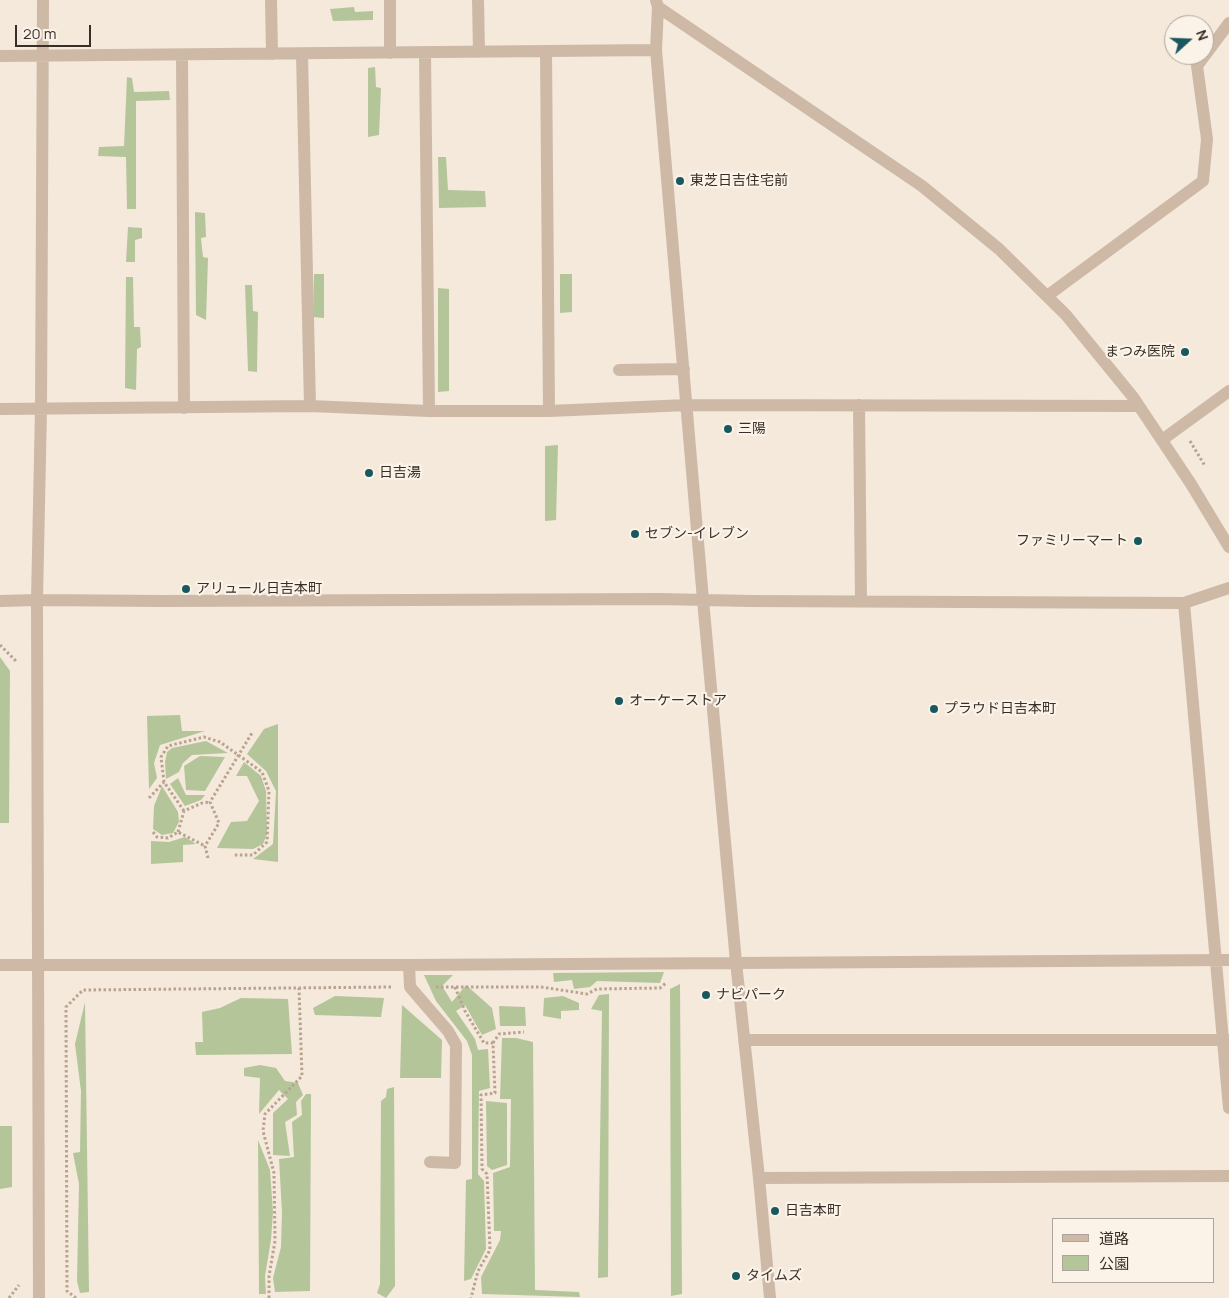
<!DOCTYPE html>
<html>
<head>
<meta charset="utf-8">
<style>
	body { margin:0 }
	#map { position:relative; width:1229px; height:1298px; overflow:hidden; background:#f4e9db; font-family:Manrope,"Noto Sans JP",sans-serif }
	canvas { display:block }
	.legend { position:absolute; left:1052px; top:1218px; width:162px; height:65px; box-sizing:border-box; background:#fbf3e8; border:1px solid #ada49b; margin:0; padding:6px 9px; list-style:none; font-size:15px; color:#392e28 }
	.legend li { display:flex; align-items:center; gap:10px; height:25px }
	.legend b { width:25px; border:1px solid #ada49b }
	.north { position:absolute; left:1164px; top:15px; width:50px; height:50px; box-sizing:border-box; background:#fbf3e8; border:1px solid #ada49b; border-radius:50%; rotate:70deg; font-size:14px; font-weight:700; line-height:20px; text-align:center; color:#392e28 }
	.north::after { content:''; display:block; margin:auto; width:18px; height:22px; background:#19585e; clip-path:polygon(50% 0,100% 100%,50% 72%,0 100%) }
	.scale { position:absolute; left:15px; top:25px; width:76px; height:22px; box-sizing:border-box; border:2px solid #392e28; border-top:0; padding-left:6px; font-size:15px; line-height:18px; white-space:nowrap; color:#392e28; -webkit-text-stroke:4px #fbf3e8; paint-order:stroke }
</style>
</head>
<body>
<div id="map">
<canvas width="1229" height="1298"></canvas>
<ul class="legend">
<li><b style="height:6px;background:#cdb9a6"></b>道路</li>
<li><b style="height:14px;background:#b5c59a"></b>公園</li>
</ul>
<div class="north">N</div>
<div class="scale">20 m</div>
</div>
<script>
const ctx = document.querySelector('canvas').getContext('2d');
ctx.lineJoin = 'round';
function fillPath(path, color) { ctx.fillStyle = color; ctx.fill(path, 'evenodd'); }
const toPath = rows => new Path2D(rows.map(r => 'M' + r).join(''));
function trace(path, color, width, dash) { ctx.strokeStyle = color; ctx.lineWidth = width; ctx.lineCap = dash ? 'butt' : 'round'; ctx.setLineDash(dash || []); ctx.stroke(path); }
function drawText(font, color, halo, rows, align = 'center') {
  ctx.font = font + ' Manrope,"Noto Sans JP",sans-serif'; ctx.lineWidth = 4.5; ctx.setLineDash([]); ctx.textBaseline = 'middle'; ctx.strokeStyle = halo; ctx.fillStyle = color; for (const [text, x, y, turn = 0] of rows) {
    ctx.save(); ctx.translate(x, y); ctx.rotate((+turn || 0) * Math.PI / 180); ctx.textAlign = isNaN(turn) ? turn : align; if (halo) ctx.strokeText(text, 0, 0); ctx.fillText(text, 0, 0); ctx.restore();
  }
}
fillPath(toPath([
	[354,7,355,12,373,11,373,20,333,21,330,9],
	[375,67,376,87,381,88,379,135,368,137,368,68],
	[127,77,132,78,134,92,169,91,170,100,136,101,136,209,127,209,126,157,98,156,99,147,124,146],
	[438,157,446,157,448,190,485,191,486,207,439,208],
	[195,212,205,213,206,237,201,238,203,257,208,258,206,320,196,315],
	[128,227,142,228,142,238,135,240,135,262,126,262],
	[314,274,324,274,324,318,313,317],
	[560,274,572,274,572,312,560,313],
	[126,277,133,277,134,327,140,327,141,347,137,349,136,390,125,388],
	[245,285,252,285,253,311,258,312,257,372,248,371],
	[438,288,449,289,449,391,438,392],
	[558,445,556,520,545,521,545,446],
	[0,657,10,671,9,823,0,823],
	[180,715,182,731,205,731,160,745,154,763,157,778,149,789,147,716],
	[278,724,278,862,253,859,273,844,276,791,266,771,247,754,264,729],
	[206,741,228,753,192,755,183,763,179,772,166,779,165,762,167,752,172,748],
	[200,756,225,757,205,791,186,790,184,766],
	[244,762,261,776,266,791,267,834,263,844,253,849,217,848,231,822,247,821,259,801,247,776,236,776],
	[178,778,186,795,205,795,201,800,185,806,170,784],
	[162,786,178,812,179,822,173,833,162,835,153,829,154,806],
	[185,837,196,844,183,845,183,862,151,864,151,841,169,842],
	[664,972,660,983,597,981,590,987,574,989,572,980,554,982,553,973],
	[424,975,453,975,442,986,452,1002,466,985,492,1008,496,1029,482,1035,465,1005,456,1011,475,1039,478,1050,488,1049,490,1088,479,1091,478,1174,484,1181,486,1249,471,1279,464,1281,466,1180,472,1179,472,1055,467,1041,436,1001],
	[680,984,682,1294,671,1296,670,989],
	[609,994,608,1277,598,1278,602,1011,591,1009,599,995],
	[335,996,384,998,381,1017,315,1015,313,1008],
	[563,996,579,1003,579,1010,561,1011,561,1019,543,1016,544,998],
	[241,998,288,999,292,1054,196,1055,195,1042,203,1042,202,1012,220,1008],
	[85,1002,89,1292,80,1293,77,1281,79,1184,73,1153,80,1152,81,1091,75,1044],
	[402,1005,442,1040,441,1078,400,1078],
	[499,1006,525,1007,526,1026,500,1026],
	[502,1038,516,1038,533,1042,535,1290,579,1292,580,1297,482,1294,481,1277,500,1240,501,1231,494,1231,493,1173,510,1167,511,1099,500,1099],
	[260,1065,276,1068,285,1081,298,1083,303,1095,296,1102,297,1115,285,1122,290,1156,273,1155,273,1113,288,1099,279,1090,259,1114,260,1078,244,1076,244,1068],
	[394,1087,395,1286,386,1298,377,1293,380,1284,381,1101,386,1097,387,1089],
	[306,1094,311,1094,310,1291,275,1292,273,1278,281,1247,282,1212,279,1159,294,1157,292,1122,302,1115,301,1101],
	[486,1101,507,1103,507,1165,492,1170,487,1166],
	[0,1126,12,1126,12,1187,0,1189],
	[258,1140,270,1170,273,1212,271,1240,265,1276,266,1294,259,1294]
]), '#b5c59a');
trace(toPath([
	[1190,441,1205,466],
	[0,645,17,662],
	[149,798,164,782],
	[184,811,164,782,161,757,168,746,204,737,220,742,262,772,269,791,267,842,253,855,234,855],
	[153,832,157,837,168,838,178,832,205,846],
	[178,832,184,811,202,803,210,802],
	[208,858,205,846,219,823,210,802,252,733],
	[436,987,541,987,587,994,597,989,660,988,666,983],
	[455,987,465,1011,484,1043,493,1043,495,1093,481,1095,482,1169,487,1174,490,1250,478,1271,471,1298],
	[493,1043,499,1034,524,1032],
	[9,1298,19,1285],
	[76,1298,67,1291,66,1007,83,990,392,987],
	[269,1298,269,1276,275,1241,274,1173,263,1131,265,1114,302,1076,299,988]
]), '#b9a390', 3, [2.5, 2.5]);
trace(toPath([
	[271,0,272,54],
	[478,0,479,52],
	[656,0,658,7,656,50,703,600,736,962,759,1178,770,1298],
	[658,7,922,186,999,249,1066,315,1133,397,1191,484,1229,547],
	[546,52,549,411],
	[390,53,390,0],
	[425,53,429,411],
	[302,54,310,406],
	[182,55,184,408],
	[0,56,656,50],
	[1047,296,1203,181,1207,139,1197,66,1229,23],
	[619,370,684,369],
	[859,405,861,602],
	[0,409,310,406,429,411,549,411,687,405,1139,406],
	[1162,440,1229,391],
	[0,601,37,600,161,601,660,599,750,601,1184,603,1229,588],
	[1184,603,1229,1108],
	[0,965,409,965,1229,960],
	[409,965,410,987,448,1031,456,1045,455,1163,430,1162],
	[744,1040,1229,1040],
	[759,1178,1229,1176],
	[39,1298,37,600,41,409,43,0]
]), '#cdb9a6', 12);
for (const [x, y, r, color] of [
	[680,181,5,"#19585e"],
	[1185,352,5,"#19585e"],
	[728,429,5,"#19585e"],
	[369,473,5,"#19585e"],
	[635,534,5,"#19585e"],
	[1138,541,5,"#19585e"],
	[186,589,5,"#19585e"],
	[619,701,5,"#19585e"],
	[934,709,5,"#19585e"],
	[706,995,5,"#19585e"],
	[775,1211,5,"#19585e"],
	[736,1276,5,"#19585e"]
]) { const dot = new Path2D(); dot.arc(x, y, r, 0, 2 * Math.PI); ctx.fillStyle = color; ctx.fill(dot); trace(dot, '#fbf3e8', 2); }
drawText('14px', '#392e28', '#fbf3e8', [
	["東芝日吉住宅前",690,181],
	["まつみ医院",1175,352,"right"],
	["三陽",738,429],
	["日吉湯",379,473],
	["セブン-イレブン",645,534],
	["ファミリーマート",1128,541,"right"],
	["アリュール日吉本町",196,589],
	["オーケーストア",629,701],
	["プラウド日吉本町",944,709],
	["ナビパーク",716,995],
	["日吉本町",785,1211],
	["タイムズ",746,1276]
], 'left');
</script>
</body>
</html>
